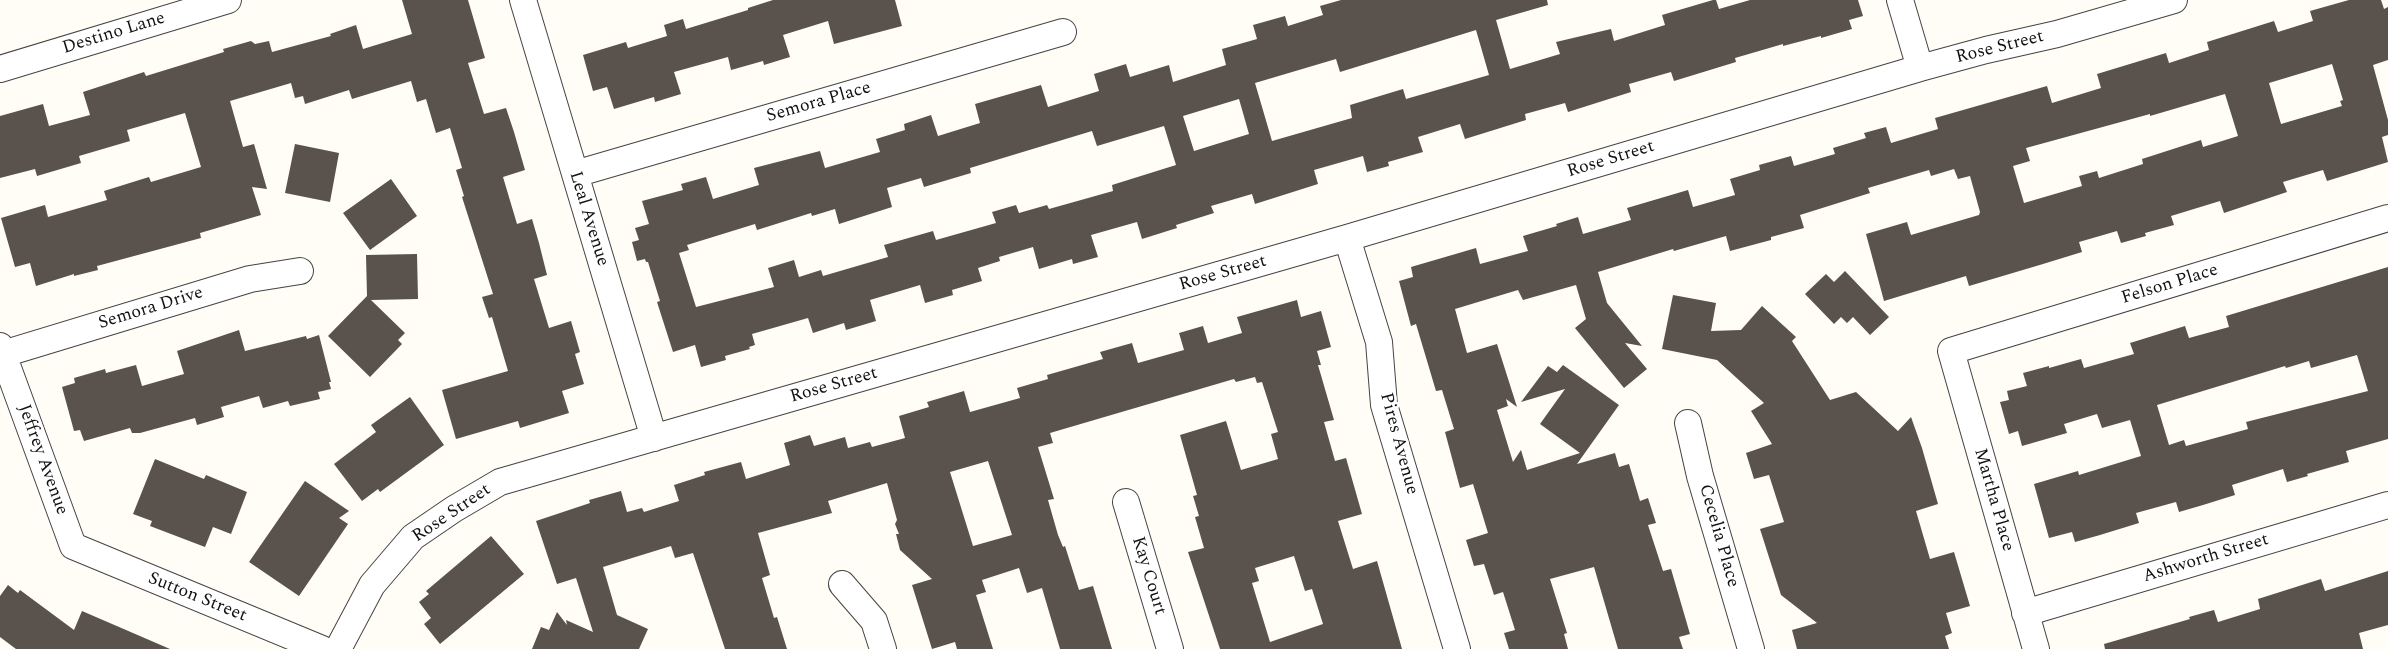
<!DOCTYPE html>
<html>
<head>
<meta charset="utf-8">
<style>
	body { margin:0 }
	canvas { display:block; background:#fffdf5 }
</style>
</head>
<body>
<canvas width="2388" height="649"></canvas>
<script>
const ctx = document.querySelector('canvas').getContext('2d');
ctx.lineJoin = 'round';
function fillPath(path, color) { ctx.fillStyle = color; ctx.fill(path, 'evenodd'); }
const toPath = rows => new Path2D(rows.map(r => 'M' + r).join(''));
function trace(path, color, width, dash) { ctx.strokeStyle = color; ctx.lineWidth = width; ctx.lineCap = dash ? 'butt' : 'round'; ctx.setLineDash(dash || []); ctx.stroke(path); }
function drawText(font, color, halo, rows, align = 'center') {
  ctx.font = font + ' Spectral,serif'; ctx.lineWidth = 5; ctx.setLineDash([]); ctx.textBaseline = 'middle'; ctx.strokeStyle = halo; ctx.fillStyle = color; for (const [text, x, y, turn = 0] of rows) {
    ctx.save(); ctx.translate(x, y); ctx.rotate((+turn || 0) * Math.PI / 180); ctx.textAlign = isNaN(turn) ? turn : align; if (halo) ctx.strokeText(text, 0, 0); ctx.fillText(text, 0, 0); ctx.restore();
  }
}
fillPath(toPath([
	[402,0,468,0,485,58,468,63,484,114,506,108,514,132,525,170,503,177,517,224,532,219,539,243,547,275,534,279,549,328,571,321,580,352,575,354,584,384,562,391,569,413,520,428,518,421,456,439,442,390,508,371,492,317,489,318,482,297,493,294,462,197,464,196,456,170,462,168,450,128,436,133,426,99,417,102,411,81,352,99,349,90,305,104,303,96,295,98,291,83,230,101,243,147,254,144,267,189,252,187,261,215,200,233,201,238,97,266,98,270,74,276,74,274,36,286,30,263,15,267,1,218,45,205,48,217,107,200,104,191,149,177,151,182,201,167,185,113,127,130,130,141,79,156,81,163,37,176,35,169,0,178,0,116,43,104,49,126,90,115,83,92,144,72,146,76,224,52,223,49,251,41,255,44,269,41,272,52,331,36,330,34,356,25,363,49,412,34],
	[773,0,895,0,902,26,834,44,828,21,783,35,790,57,764,65,763,61,731,70,728,57,674,72,681,94,655,102,654,97,614,109,607,87,593,91,583,55,626,42,628,48,667,36,664,25,683,19,686,29,748,10,748,8],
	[1341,0,1547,0,1548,5,1496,20,1510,69,1560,54,1556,42,1611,29,1614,41,1665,25,1662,15,1713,0,1716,0,1719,9,1750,0,1858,0,1863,16,1849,20,1852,29,1821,38,1821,36,1783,46,1783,44,1735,58,1736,62,1674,81,1671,72,1629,84,1631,92,1568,112,1565,103,1525,114,1526,120,1465,139,1460,124,1418,137,1423,152,1388,162,1389,166,1367,172,1363,156,1314,170,1318,184,1255,204,1252,194,1211,206,1214,213,1176,225,1177,228,1142,239,1137,222,1091,235,1098,257,1073,264,1072,259,1039,269,1033,247,999,257,1000,261,978,268,982,281,952,290,953,295,925,303,920,285,870,300,876,321,846,330,844,323,813,333,808,318,752,334,755,345,749,347,750,349,725,356,726,360,701,367,695,345,673,352,657,302,660,301,648,262,646,262,645,259,637,261,632,242,639,240,635,228,649,224,642,201,683,190,681,184,706,177,713,199,759,185,754,168,820,151,825,168,880,152,876,139,905,130,904,124,931,115,938,136,980,123,975,104,1041,85,1048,107,1099,91,1094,74,1126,64,1130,77,1169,65,1173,82,1226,65,1222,49,1257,39,1253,25,1285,16,1288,26,1323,15,1320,6],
	[1476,30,1489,75,1406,99,1403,89,1350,105,1352,118,1272,141,1255,83,1336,59,1340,72],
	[1239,99,1249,134,1194,151,1183,116],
	[1164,126,1176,165,1112,185,1113,191,1049,209,1047,205,1019,213,1016,205,992,212,996,223,936,240,933,231,884,245,888,257,823,276,821,270,799,277,794,260,768,268,774,287,696,307,679,253,689,250,687,245,755,224,757,230,811,213,812,216,835,209,839,224,892,207,887,188,921,178,924,187,971,173,970,168,1092,131,1097,146],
	[2349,0,2381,0,2384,9,2388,7,2388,60,2373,65,2388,120,2388,135,2382,137,2388,162,2327,181,2323,170,2283,182,2287,192,2224,213,2220,201,2171,216,2174,225,2145,233,2146,236,2121,243,2117,231,2079,242,2082,252,2043,264,1969,286,1966,276,1884,301,1866,234,1907,222,1911,235,1979,215,1980,212,1970,176,1958,179,1954,169,1931,176,1929,170,1868,188,1870,193,1800,215,1804,228,1771,237,1771,240,1730,251,1726,236,1674,251,1673,249,1598,272,1607,303,1642,346,1625,343,1647,369,1624,388,1575,328,1586,319,1576,285,1523,300,1518,290,1455,309,1467,353,1497,344,1517,407,1506,399,1508,406,1497,410,1513,462,1521,450,1527,470,1580,453,1540,424,1565,389,1521,402,1548,366,1557,372,1563,365,1619,405,1577,464,1615,453,1619,467,1629,464,1640,501,1648,498,1656,523,1648,525,1663,571,1671,569,1690,634,1679,637,1683,649,1618,649,1594,567,1550,579,1567,633,1564,634,1568,649,1509,649,1504,633,1515,630,1503,592,1494,595,1484,564,1474,566,1466,540,1488,533,1473,484,1460,488,1445,432,1454,429,1442,390,1436,391,1416,324,1411,326,1399,281,1413,277,1411,267,1476,248,1480,264,1528,251,1523,236,1557,226,1556,224,1578,217,1583,234,1631,220,1627,208,1688,190,1693,207,1735,195,1730,179,1760,170,1759,165,1791,156,1794,166,1835,154,1833,148,1866,138,1864,133,1886,127,1891,143,1938,129,1935,118,2047,86,2052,103,2101,88,2097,74,2166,53,2169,63,2209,50,2207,42,2274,21,2278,32,2313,21,2310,11],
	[2332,64,2343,100,2340,101,2342,106,2281,124,2269,83],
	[2225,94,2238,136,2203,147,2201,140,2142,159,2143,164,2099,178,2097,171,2079,176,2082,186,2024,203,2013,166,2030,161,2026,148,2150,114,2150,116],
	[295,144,339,153,330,202,285,193],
	[391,179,417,216,370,250,343,213],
	[417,254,418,299,371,300,405,333,398,340,402,344,370,377,328,336,367,296,366,255],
	[2388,267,2388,439,2346,451,2349,462,2307,474,2308,476,2287,482,2283,469,2232,485,2235,495,2203,505,2179,512,2176,502,2136,513,2139,523,2100,535,2075,542,2072,532,2049,538,2034,484,2078,471,2079,475,2141,456,2130,420,2102,428,2097,414,2064,424,2067,433,2022,446,2018,431,2009,434,2000,402,2009,400,2007,391,2027,386,2023,373,2049,366,2049,368,2081,359,2084,368,2134,354,2130,343,2185,326,2189,338,2229,327,2226,316],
	[2357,355,2368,391,2246,422,2248,429,2186,446,2184,440,2169,445,2157,405,2285,366,2286,368,2309,361,2311,368],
	[1845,271,1889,317,1870,335,1853,317,1847,323,1841,317,1834,324,1805,294,1826,274,1834,282],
	[1673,295,1716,303,1711,331,1741,330,1762,306,1796,337,1792,341,1830,400,1856,392,1898,431,1911,417,1922,448,1938,504,1916,511,1930,559,1954,552,1970,606,1946,613,1952,633,1945,636,1949,649,1797,649,1792,630,1817,623,1781,595,1760,529,1784,522,1769,475,1754,479,1746,453,1772,444,1751,411,1764,403,1717,360,1662,349],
	[1297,300,1301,317,1321,311,1331,347,1317,351,1321,365,1318,365,1334,420,1324,422,1335,461,1346,458,1362,514,1338,521,1353,569,1377,561,1402,649,1220,649,1188,552,1204,548,1195,517,1199,516,1193,496,1197,495,1180,435,1226,421,1241,470,1278,459,1271,434,1278,432,1262,382,1257,383,1255,377,1236,382,1234,379,1050,433,1053,443,1038,447,1054,499,1048,500,1058,535,1063,547,1065,546,1079,590,1093,586,1112,649,1060,649,1042,588,1027,593,1019,568,982,580,986,592,976,595,993,649,957,649,955,642,932,649,912,585,932,579,900,550,896,534,899,534,895,524,897,520,887,483,828,501,832,513,758,533,770,575,762,578,774,618,777,617,787,649,725,649,693,553,675,558,671,546,603,567,617,615,648,629,639,649,532,649,541,627,549,630,557,612,567,625,566,620,593,632,576,578,557,584,536,521,590,503,589,500,621,491,627,512,642,508,644,512,679,501,674,485,705,475,704,472,741,462,746,479,790,465,784,443,810,435,814,446,845,437,848,448,870,442,872,447,905,438,899,416,929,407,927,402,964,391,970,412,1020,398,1017,388,1048,379,1047,375,1103,359,1100,352,1132,343,1138,363,1184,350,1179,333,1203,326,1208,343,1242,333,1237,317],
	[988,461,1012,535,973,546,950,472],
	[1294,556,1305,591,1312,589,1323,624,1270,642,1252,583,1259,581,1255,568],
	[239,330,245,351,306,336,307,339,319,335,331,382,329,382,331,389,318,392,320,399,290,406,288,401,263,408,259,396,221,407,224,417,197,425,195,418,140,433,132,433,130,428,84,441,80,430,74,431,62,387,75,383,74,378,105,369,106,373,136,365,142,386,184,374,177,351],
	[410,397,444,445,380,492,378,489,362,501,334,464,376,432,371,425],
	[155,459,204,479,206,475,247,492,231,534,213,527,205,547,150,526,152,521,133,514],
	[305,481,349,511,339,518,348,524,299,596,249,562],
	[491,536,524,574,440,644,424,624,431,618,419,602,429,594,426,591],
	[2388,571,2388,625,2359,633,2363,649,2105,649,2104,644,2190,619,2189,617,2214,610,2218,622,2260,609,2258,599,2321,579,2325,591],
	[8,585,18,593,20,590,74,630,82,611,170,649,16,649,0,637,0,596]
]), '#5a524d');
const minor = toPath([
	[523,0,654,438],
	[1900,0,1920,68],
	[0,69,228,0],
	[575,174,1063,32],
	[1347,238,1379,342,1384,405,1457,649],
	[0,346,73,546,322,649],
	[3,354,250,279,300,271],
	[1688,423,1700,476,1751,649],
	[1126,502,1170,649],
	[842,584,874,621,883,649],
	[2025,613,2388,505],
	[338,649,372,585,413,537,454,509,500,482,1347,238,1920,68,1986,50,2057,34,2174,0],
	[2036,649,1951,351,2388,218]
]);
trace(minor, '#444', 28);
trace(minor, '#fff', 26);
drawText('18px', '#111', '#fff', [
	["Destino Lane",114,34,-17],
	["Rose Street",2000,48,-14],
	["Semora Place",819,103,-16],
	["Rose Street",1611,160,-17],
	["Leal Avenue",588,219,73],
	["Rose Street",1223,274,-16],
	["Felson Place",2170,285,-17],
	["Semora Drive",151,309,-17],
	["Rose Street",834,386,-16],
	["Pires Avenue",1398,444,75],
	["Jeffrey Avenue",42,460,70],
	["Martha Place",1993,500,74],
	["Rose Street",452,514,-34],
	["Cecelia Place",1718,536,74],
	["Ashworth Street",2206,559,-17],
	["Kay Court",1148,576,73],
	["Sutton Street",197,598,22]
]);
</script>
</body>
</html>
